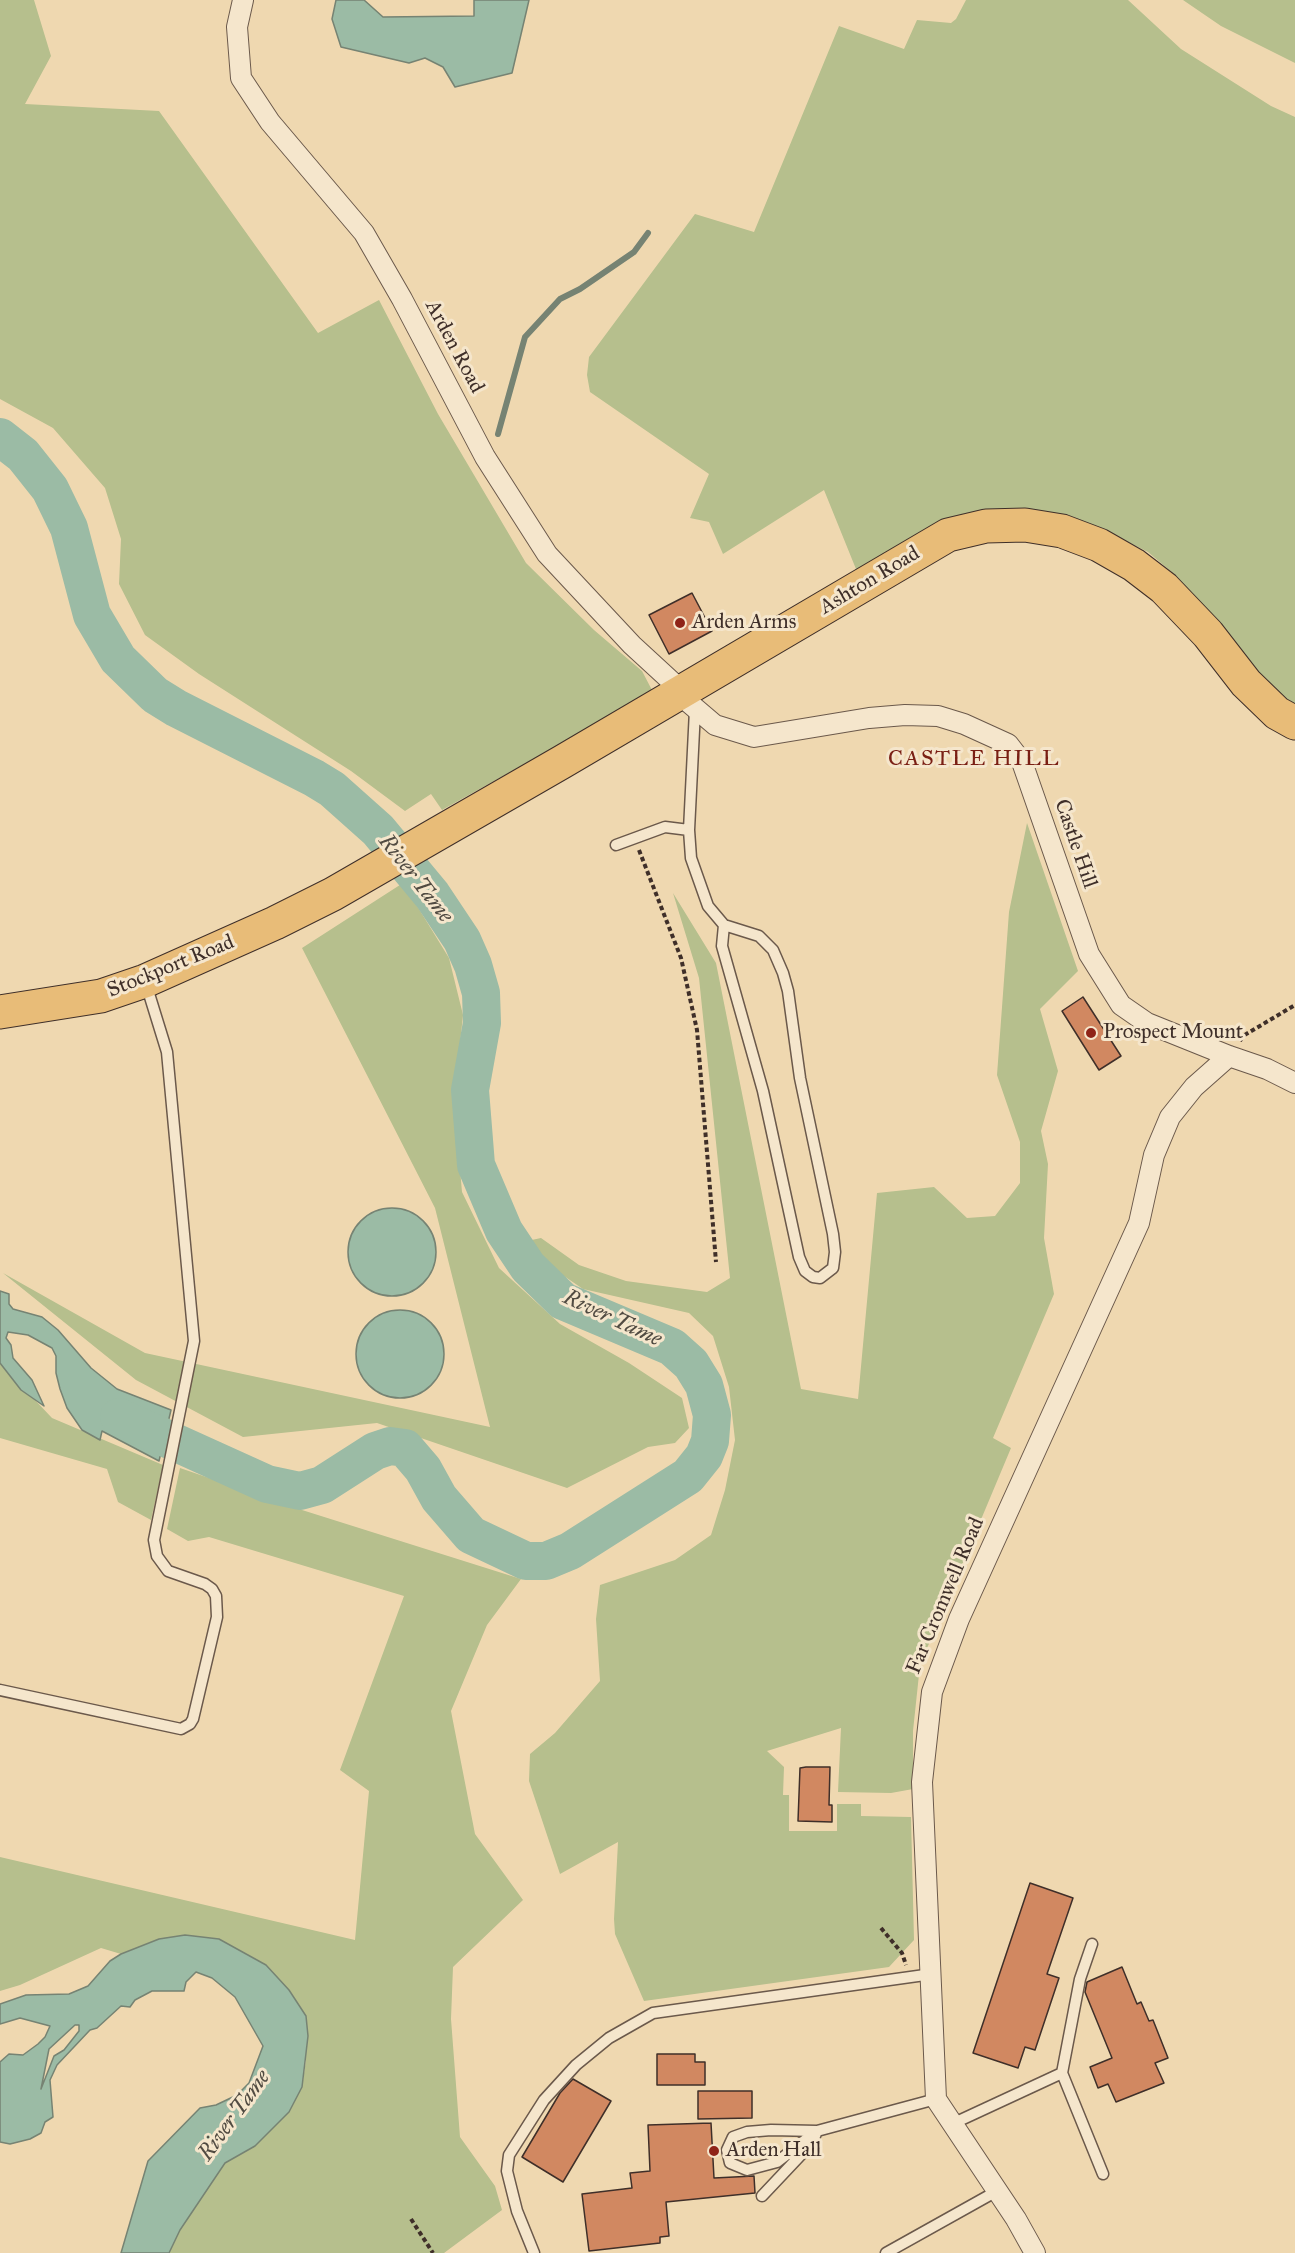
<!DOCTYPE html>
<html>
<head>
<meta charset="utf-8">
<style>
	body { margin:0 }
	canvas { display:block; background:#efd8b0 }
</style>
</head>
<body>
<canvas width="1295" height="2253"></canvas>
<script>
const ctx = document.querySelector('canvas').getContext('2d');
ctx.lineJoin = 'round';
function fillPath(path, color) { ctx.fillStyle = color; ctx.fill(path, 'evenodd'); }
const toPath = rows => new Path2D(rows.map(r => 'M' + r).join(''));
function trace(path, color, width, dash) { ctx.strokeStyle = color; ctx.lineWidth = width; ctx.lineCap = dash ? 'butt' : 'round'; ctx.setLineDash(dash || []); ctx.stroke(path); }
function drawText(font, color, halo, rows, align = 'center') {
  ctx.font = font + ' "IM FELL Great Primer",serif'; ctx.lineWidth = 6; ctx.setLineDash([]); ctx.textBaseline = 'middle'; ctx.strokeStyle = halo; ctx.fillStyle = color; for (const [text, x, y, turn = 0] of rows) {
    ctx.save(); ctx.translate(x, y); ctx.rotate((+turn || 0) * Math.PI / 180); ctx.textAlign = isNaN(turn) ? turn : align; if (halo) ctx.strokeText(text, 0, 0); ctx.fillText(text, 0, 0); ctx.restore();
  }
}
fillPath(toPath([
	[0,0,34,0,51,56,25,104,159,111,318,333,379,300,438,414,526,563,594,630,642,671,653,692,442,810,431,794,405,811,351,771,199,674,145,635,119,584,121,539,105,488,53,428,0,399],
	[966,0,1128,0,1181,49,1271,106,1295,117,1295,708,1270,690,1174,574,1148,552,1108,532,1061,518,858,574,824,490,723,554,709,522,690,518,709,474,590,392,587,375,589,357,695,214,754,232,839,26,904,49,917,20,951,23,956,19],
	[1183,0,1295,0,1295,63,1221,26],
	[1027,823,1078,971,1040,1009,1058,1071,1041,1131,1048,1164,1044,1238,1054,1294,993,1438,1011,1448,920,1665,913,1731,913,1789,891,1793,838,1792,841,1728,767,1751,784,1767,783,1795,789,1795,789,1831,837,1831,837,1804,861,1804,861,1816,911,1817,914,1940,889,1967,644,2001,615,1934,614,1919,618,1842,560,1874,529,1781,530,1754,555,1733,600,1681,596,1619,600,1585,675,1560,711,1535,725,1490,735,1440,729,1387,713,1336,689,1313,583,1289,542,1261,527,1241,541,1238,579,1265,626,1281,707,1292,730,1278,699,978,673,893,716,963,801,1389,858,1399,877,1193,934,1187,967,1218,995,1216,1020,1183,1020,1142,997,1075,1009,912],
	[403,883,449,958,463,1015,454,1101,462,1192,499,1268,560,1324,629,1363,682,1398,689,1428,675,1443,648,1447,567,1488,377,1423,243,1437,136,1380,3,1273,145,1353,490,1427,435,1208,302,948],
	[0,1363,52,1418,163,1465,151,1520,118,1502,107,1469,0,1438],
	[180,1468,302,1510,521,1579,487,1625,451,1711,475,1834,523,1900,453,1967,451,2019,460,2137,495,2186,502,2210,444,2253,169,2253,180,2230,225,2163,255,2146,289,2112,302,2087,306,2060,219,1939,185,1935,159,1939,121,1954,101,1948,20,1985,0,1991,0,1857,355,1940,369,1791,340,1770,404,1596,209,1537,188,1541,167,1529]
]), '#b6bf8d');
const water = toPath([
	[336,0,364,0,383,17,474,16,474,0,529,0,512,73,455,87,443,67,425,58,409,63,341,47,332,19,336,0],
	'348 1252a44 44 0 1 1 88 0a44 44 0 1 1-88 0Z',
	[0,1291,9,1294,9,1304,13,1309,42,1317,58,1330,91,1368,117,1389,171,1410,159,1461,102,1431,100,1440,82,1430,67,1408,60,1389,56,1373,56,1356,52,1348,28,1335,8,1332,6,1338,11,1345,13,1358,32,1380,44,1406,21,1390,0,1363,0,1291],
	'356 1354a44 44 0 1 1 88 0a44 44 0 1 1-88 0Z',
	[185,1935,219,1939,266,1965,289,1990,306,2016,308,2036,302,2087,289,2112,255,2146,225,2163,180,2230,169,2253,121,2253,148,2161,200,2108,216,2105,237,2095,249,2083,263,2046,235,1997,212,1978,196,1972,186,1982,184,1991,152,1991,135,2000,130,2007,121,2006,97,2028,90,2030,57,2065,50,2080,53,2117,45,2122,41,2133,30,2139,10,2144,0,2142,0,2062,9,2054,23,2055,38,2044,45,2037,50,2026,20,2018,0,2024,0,2004,26,1995,69,1994,88,1986,110,1961,121,1954,159,1939,185,1935],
	[75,2025,79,2025,79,2031,64,2050,54,2056,41,2089,49,2049,75,2025]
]);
fillPath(water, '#9bbba5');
trace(water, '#768373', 1.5);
trace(toPath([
	[498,434,525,337,560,299,580,289,634,252,648,233]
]), '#768373', 6);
trace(toPath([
	[0,437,23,455,50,489,69,528,92,615,118,659,155,695,176,708,314,778,332,789,378,830,432,895,462,940,473,965,481,993,482,1023,470,1090,476,1165,504,1231,528,1267,563,1301,672,1347,691,1364,704,1385,712,1415,710,1441,704,1456,688,1476,570,1551,546,1561,526,1561,471,1535,439,1498,423,1469,405,1448,390,1446,375,1451,322,1485,300,1491,267,1484,119,1417]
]), '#9bbba5', 38);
const building = toPath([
	[692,593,712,631,669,654,649,615,692,593],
	[1083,997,1121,1056,1099,1070,1062,1011,1083,997],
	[806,1767,830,1767,829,1805,832,1805,832,1822,798,1821,800,1768,806,1767],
	[1030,1883,1073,1898,1047,1974,1059,1978,1035,2050,1025,2047,1018,2068,973,2053,1030,1883],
	[1122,1967,1137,2004,1141,2002,1149,2021,1153,2020,1168,2058,1155,2063,1164,2083,1116,2102,1108,2084,1098,2088,1090,2067,1112,2058,1085,1992,1087,1982,1122,1967],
	[657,2054,695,2054,695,2062,705,2062,705,2085,657,2085,657,2054],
	[573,2079,611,2101,563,2182,522,2157,560,2093,573,2079],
	[698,2091,752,2091,752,2118,698,2119,698,2091],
	[711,2123,714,2178,754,2176,755,2193,666,2202,669,2236,660,2237,660,2243,589,2251,582,2194,632,2188,630,2173,650,2171,648,2125,711,2123]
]);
fillPath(building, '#d18861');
trace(building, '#3f2f29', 1.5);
const lane = toPath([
	[695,710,689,830,691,858,708,906,724,925,759,936,773,950,783,973,788,991,800,1078,833,1234,835,1252,833,1268,820,1278,813,1277,805,1271,799,1257,763,1091,722,946,724,925],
	[616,845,665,827,689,830],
	[0,1690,181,1729,190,1724,193,1719,217,1617,216,1596,212,1589,205,1584,168,1571,157,1556,154,1540,194,1341,167,1052,146,984],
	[1062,2073,1080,1979,1092,1944],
	[952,2124,1062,2073,1103,2174],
	[762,2196,812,2143,817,2131,771,2130,747,2132,733,2137,727,2150,730,2163,747,2170,777,2162,817,2131,936,2099],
	[534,2253,517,2211,507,2171,509,2155,544,2100,576,2065,609,2038,653,2013,932,1974],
	[886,2253,997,2191]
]);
const street = toPath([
	[243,0,237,27,241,78,270,122,364,233,402,299,485,457,547,554,632,645,682,691,688,702,715,725,754,737,869,718,905,715,938,716,964,724,1008,744,1022,762,1089,954,1121,1005,1147,1023,1229,1056,1267,1069,1295,1083],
	[1035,2253,1016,2219,936,2099,922,1782,932,1692,959,1619,1139,1223,1154,1155,1170,1117,1194,1087,1229,1056]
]);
const highway = toPath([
	[0,1012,101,996,145,981,275,923,333,894,562,762,948,535,986,526,1025,525,1062,531,1099,545,1134,565,1164,588,1208,634,1246,683,1277,713,1295,723]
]);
trace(lane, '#6b594b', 13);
trace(street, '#6b594b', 22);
trace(highway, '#3f2f29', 35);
trace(toPath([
	[639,850,681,958,697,1030,716,1262],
	[1240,1041,1243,1036,1295,1005],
	[881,1928,902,1953,906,1965],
	[411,2219,433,2253]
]), '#3f2f29', 4, [4.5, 3]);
trace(lane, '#f5e6cc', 10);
trace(street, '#f5e6cc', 20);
trace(highway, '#e8bc78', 33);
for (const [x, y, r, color] of [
	[680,623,6,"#8f2418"],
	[1091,1033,6,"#8f2418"],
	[714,2151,6,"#8f2418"]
]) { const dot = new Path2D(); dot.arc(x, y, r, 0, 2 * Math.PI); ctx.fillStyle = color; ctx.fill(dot); trace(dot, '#f5e6cc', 2); }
drawText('21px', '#3f2f29', '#f5e6cc', [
	["Arden Road",454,347,62],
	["Ashton Road",870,581,-31],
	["Castle Hill",1075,844,71],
	["Stockport Road",171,967,-22],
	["Far Cromwell Road",946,1596,-67]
]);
drawText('21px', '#3f2f29', '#f5e6cc', [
	["Arden Arms",692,623],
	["Prospect Mount",1103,1033],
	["Arden Hall",726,2151]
], 'left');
ctx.letterSpacing = '1.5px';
drawText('22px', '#7a1f14', '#f5e6cc', [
	["CASTLE HILL",974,760]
]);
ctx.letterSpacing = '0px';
drawText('italic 22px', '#514b42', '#f5e6cc', [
	["River Tame",415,879,52],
	["River Tame",612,1319,25],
	["River Tame",235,2116,-54]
]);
</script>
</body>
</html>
